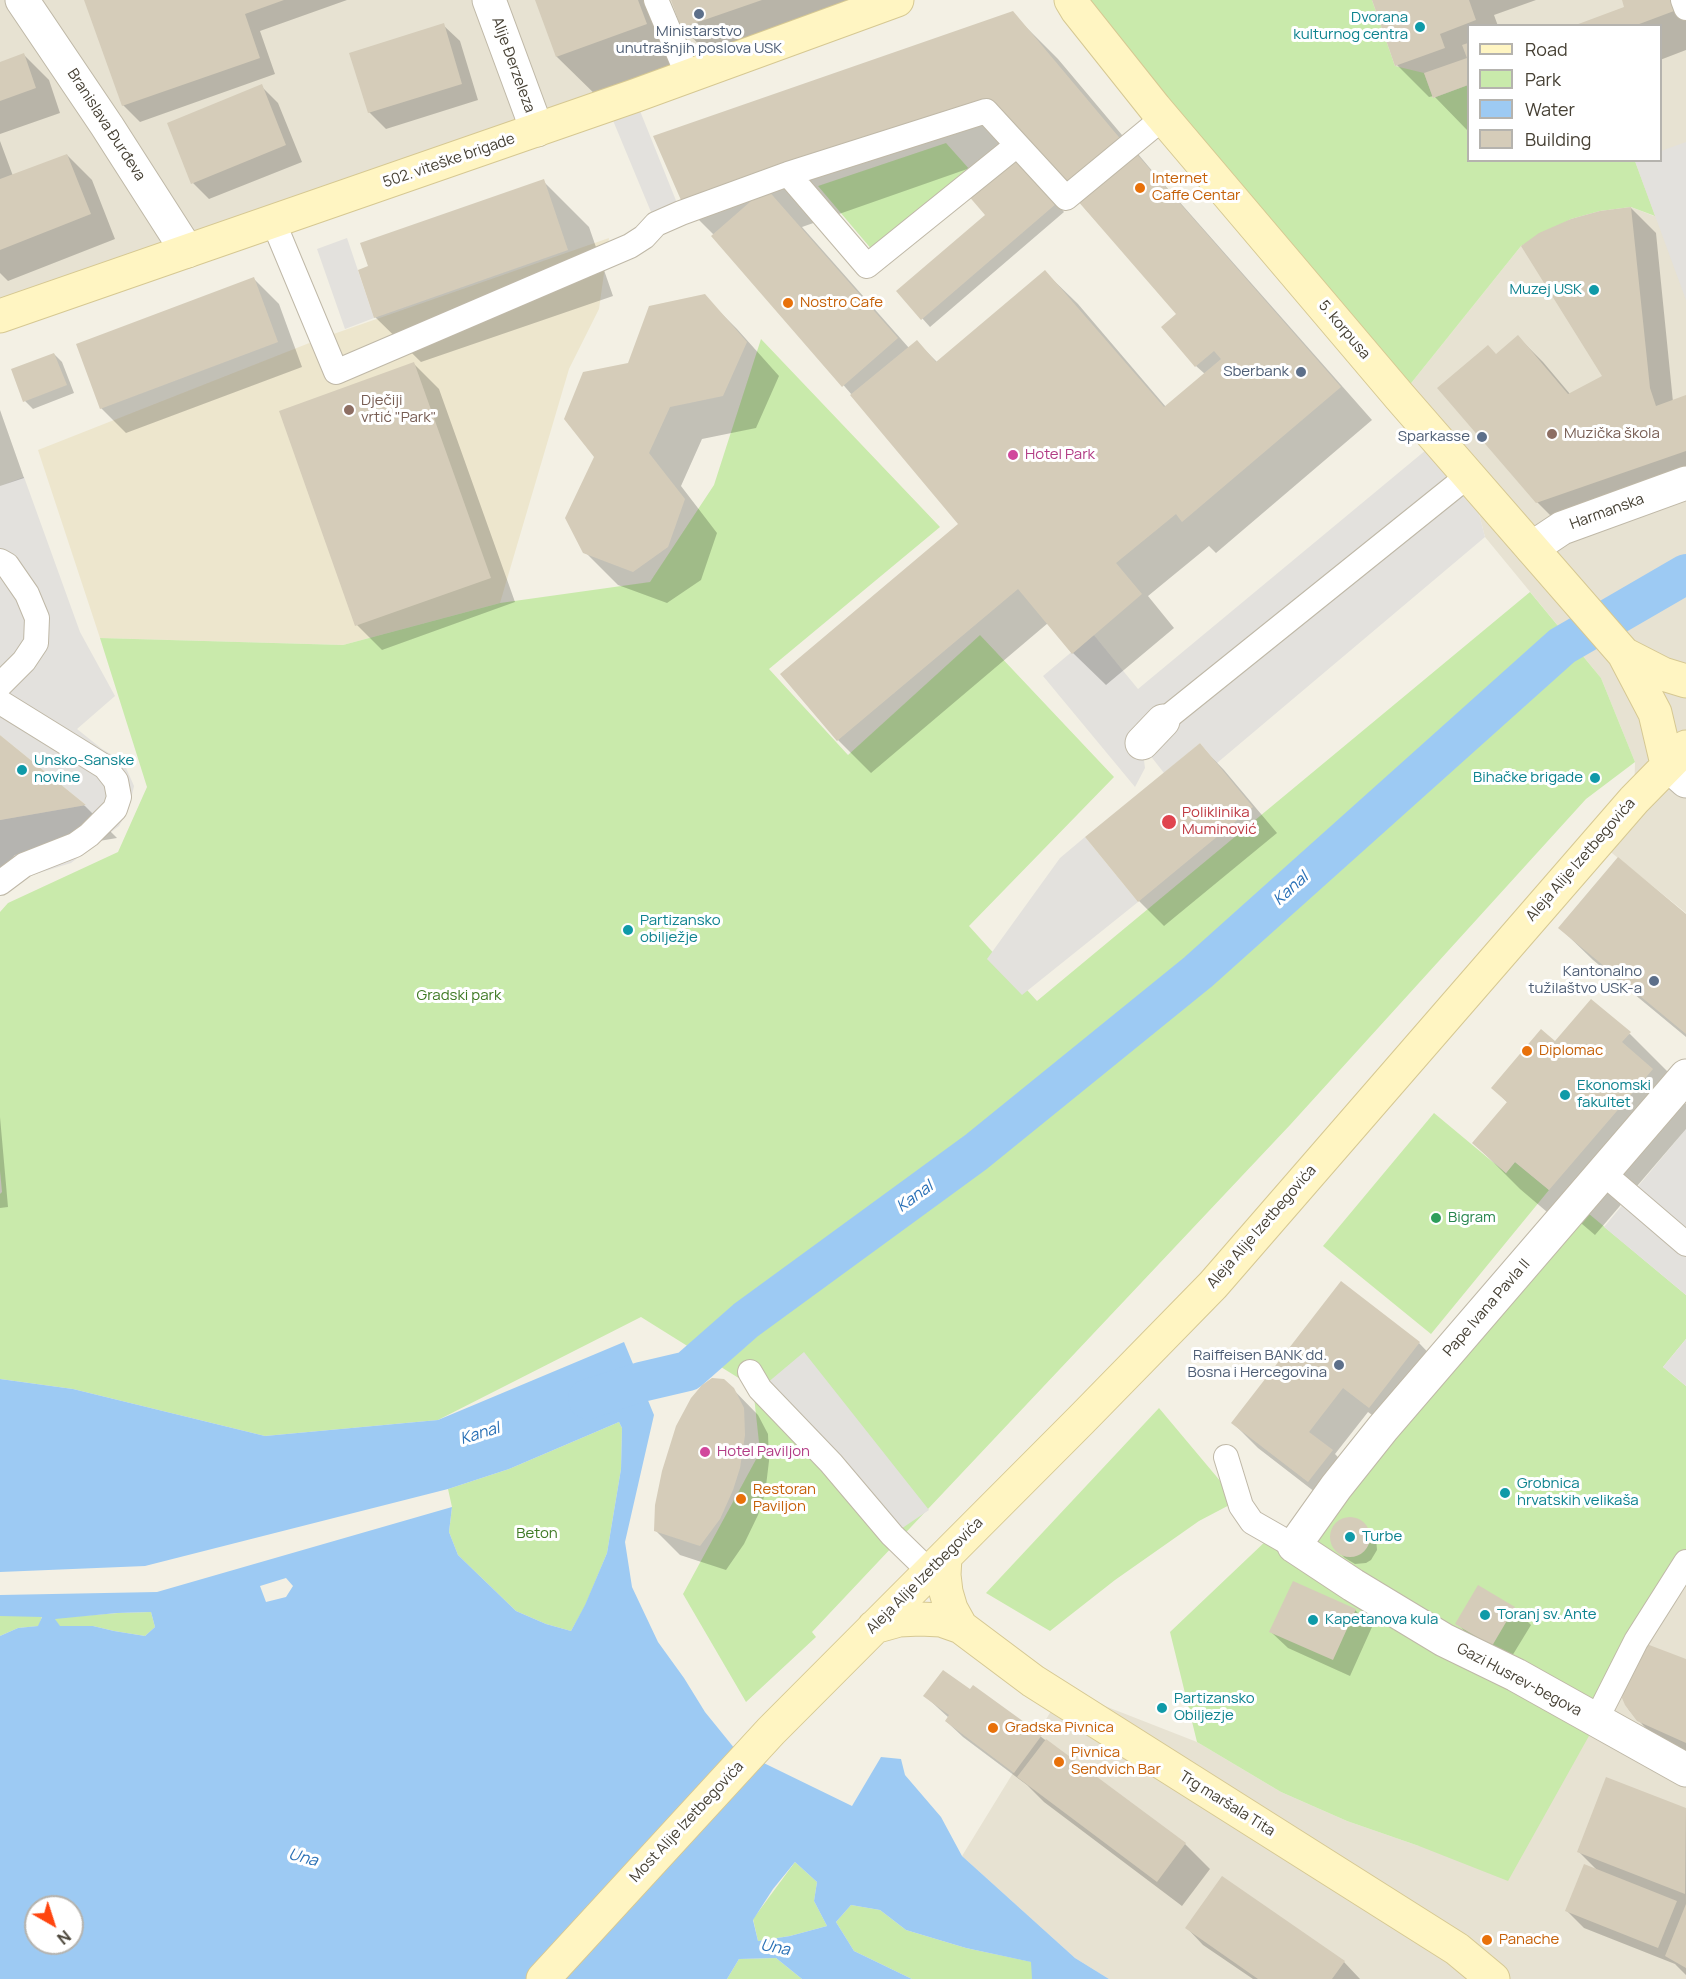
<!DOCTYPE html>
<html>
<head>
<meta charset="utf-8">
<style>
	body { margin:0 }
	#map { position:relative; width:1686px; height:1979px; overflow:hidden; background:#f3f0e4; font-family:Manrope,sans-serif }
	canvas { display:block }
	.legend { position:absolute; left:1467px; top:24px; width:195px; height:138px; box-sizing:border-box; background:#fff; border:2px solid #b5b3ae; margin:0; padding:8px 10px; list-style:none; font-size:18px; color:#464034 }
	.legend li { display:flex; align-items:center; gap:12px; height:30px }
	.legend b { width:30px; border:2px solid #b5b3ae }
	.north { position:absolute; left:24px; top:1895px; width:60px; height:60px; box-sizing:border-box; background:#fff; border:2px solid #b5b3ae; border-radius:50%; rotate:141deg; font-size:16px; font-weight:700; line-height:24px; text-align:center; color:#464034 }
	.north::after { content:''; display:block; margin:auto; width:21px; height:27px; background:#ff450f; clip-path:polygon(50% 0,100% 100%,50% 72%,0 100%) }
</style>
</head>
<body>
<div id="map">
<canvas width="1686" height="1979"></canvas>
<ul class="legend">
<li><b style="height:8px;background:#fff5c2"></b>Road</li>
<li><b style="height:16px;background:#c9eaab"></b>Park</li>
<li><b style="height:16px;background:#9dcaf3"></b>Water</li>
<li><b style="height:16px;background:#d5ccb9"></b>Building</li>
</ul>
<div class="north">N</div>
</div>
<script>
const ctx = document.querySelector('canvas').getContext('2d');
ctx.lineJoin = 'round';
function fillPath(path, color) { ctx.fillStyle = color; ctx.fill(path, 'evenodd'); }
const toPath = rows => new Path2D(rows.map(r => 'M' + r).join(''));
function trace(path, color, width, dash) { ctx.strokeStyle = color; ctx.lineWidth = width; ctx.lineCap = dash ? 'butt' : 'round'; ctx.setLineDash(dash || []); ctx.stroke(path); }
function drawText(font, color, halo, rows, align = 'center') {
  ctx.font = font + ' Manrope,sans-serif'; ctx.lineWidth = 6; ctx.setLineDash([]); ctx.textBaseline = 'middle'; ctx.strokeStyle = halo; ctx.fillStyle = color; for (const [text, x, y, turn = 0] of rows) {
    ctx.save(); ctx.translate(x, y); ctx.rotate((+turn || 0) * Math.PI / 180); ctx.textAlign = isNaN(turn) ? turn : align; if (halo) ctx.strokeText(text, 0, 0); ctx.fillText(text, 0, 0); ctx.restore();
  }
}
fillPath(toPath([
	[0,0,897,0,0,316],
	[1372,0,1686,0,1686,913,1597,841,1634,800,1635,762,1601,678,1485,537,1469,475,1400,397,1521,246,1571,219,1600,211,1631,207,1654,216,1635,161,1660,160,1660,26,1468,26,1468,85,1433,98,1395,66],
	[1686,1562,1686,1979,1109,1979,1075,1958,962,1856,1064,1690,1197,1742,1281,1792,1347,1821,1419,1846,1596,1721]
]), '#e7e2d2');
fillPath(toPath([
	[609,238,599,309,569,369,500,603,343,645,100,638,38,450,322,338]
]), '#ede6cd');
fillPath(toPath([
	[1071,0,1372,0,1395,66,1424,73,1433,98,1468,85,1468,160,1635,161,1655,216,1631,207,1600,211,1571,219,1521,246,1400,397],
	[946,143,971,171,873,251,818,186],
	[761,339,940,527,769,669,848,755,980,635,1114,777,969,926,1037,1001,1530,592,1601,678,1635,762,1586,799,1290,1125,812,1632,816,1637,746,1702,683,1594,760,1452,753,1387,641,1317,438,1420,265,1436,73,1389,0,1379,0,1194,2,1192,0,1171,0,912,8,903,118,852,147,787,100,638,343,645,500,603,650,582,714,485],
	[1434,1113,1506,1173,1515,1162,1549,1190,1431,1334,1323,1246],
	[1576,1203,1686,1295,1686,1339,1663,1367,1686,1386,1686,1562,1508,1881,1419,1846,1347,1821,1281,1792,1197,1742,1170,1632,1269,1538,1295,1546],
	[1159,1408,1237,1501,1199,1521,1115,1580,1050,1631,986,1593],
	[619,1422,622,1428,621,1469,607,1553,585,1606,571,1631,546,1624,516,1611,458,1555,449,1532,452,1507,448,1489,509,1469],
	[151,1612,155,1627,145,1636,114,1631,93,1626,59,1626,54,1618,118,1613],
	[0,1616,42,1616,39,1626,18,1628,0,1636],
	[795,1862,817,1882,814,1901,827,1926,790,1936,758,1941,753,1919],
	[851,1905,880,1910,906,1930,966,1948,1032,1962,1032,1979,912,1979,854,1951,836,1922],
	[776,1958,802,1979,727,1979,739,1959]
]), '#c9eaab');
fillPath(toPath([
	[634,96,681,213,656,224,607,106],
	[1686,142,1686,300,1635,161,1660,160,1661,151],
	[347,238,374,318,345,329,317,249],
	[1438,440,1469,475,1485,537,1217,763,1200,743,1164,773,1142,745,1145,768,1135,787,1043,676,1093,634,1138,689],
	[24,477,80,632,115,696,77,729,102,749,123,761,134,786,129,808,119,826,71,863,10,882,0,892,0,820,86,805,0,735,0,486],
	[1085,837,1138,902,1022,995,987,959,1060,858],
	[1686,1129,1686,1295,1604,1227],
	[1686,1339,1686,1386,1663,1367],
	[804,1352,929,1510,892,1535,760,1389]
]), '#e3e1dd');
fillPath(toPath([
	[624,1342,654,1415,625,1542,632,1587,658,1642,684,1678,705,1712,735,1749,852,1806,881,1757,901,1759,905,1775,941,1817,962,1856,1075,1958,1109,1979,1032,1979,1031,1962,966,1948,906,1930,880,1910,851,1905,836,1922,854,1951,912,1979,802,1979,776,1958,739,1959,727,1979,0,1979,0,1636,18,1628,38,1626,42,1617,0,1616,0,1595,157,1592,452,1507,449,1532,458,1555,516,1611,546,1624,571,1631,585,1605,607,1553,621,1469,622,1428,619,1422,509,1469,448,1489,145,1566,0,1572,0,1379,73,1389,265,1436,438,1420],
	[286,1578,293,1586,286,1597,266,1602,260,1586],
	[151,1612,155,1627,145,1636,114,1631,93,1626,60,1626,55,1619,117,1613],
	[795,1862,817,1882,814,1901,827,1926,790,1936,758,1941,753,1920,773,1889],
	[36,1907,72,1907,72,1943,36,1943]
]), '#9dcaf3');
fillPath(toPath([
	[86,0,347,0,260,31,275,74,140,122,123,105],
	[537,0,666,0,692,70,603,102,557,57],
	[673,0,878,0,714,60,682,27],
	[1373,0,1536,0,1494,15,1498,26,1468,26,1468,129,1467,130,1434,96,1429,97,1397,65],
	[1623,0,1686,0,1686,50,1660,60,1660,26,1576,26,1626,7],
	[1012,13,1058,59,1154,173,1372,420,1216,553,1209,546,1148,596,1174,628,1106,685,1073,653,1048,623,871,773,838,740,782,674,960,525,852,395,714,235,685,206],
	[1030,147,1179,314,1196,366,1205,374,1166,407,1078,304,1045,272,938,363,917,342,909,348,802,227],
	[443,25,460,41,478,100,386,129,369,112],
	[24,55,49,80,60,113,0,134,0,63],
	[261,86,278,103,302,162,209,199,193,183],
	[0,141,13,176,67,155,92,180,115,239,8,281,0,273],
	[1023,164,1064,212,930,327,898,291,987,215],
	[543,181,589,227,613,296,421,362,375,317,370,267],
	[1631,208,1656,233,1673,402,1686,397,1686,484,1562,527,1537,502,1497,356,1518,337,1543,362,1570,394,1604,376],
	[254,279,279,304,302,367,126,433,101,408],
	[704,296,737,329,779,376,756,428,702,439,681,486,717,533,701,580,667,603,618,585,585,552,596,457,629,364],
	[54,354,62,362,74,393,33,409,25,401],
	[414,364,439,389,515,602,382,650,357,625],
	[0,410,24,478,0,486],
	[0,737,85,806,117,838,15,855,0,872],
	[1200,745,1224,770,1277,833,1164,926,1139,901,1087,838],
	[1686,915,1686,1037,1593,960,1560,928],
	[1630,1034,1675,1079,1669,1086,1686,1104,1686,1129,1595,1235,1562,1207,1553,1217,1520,1189,1474,1143,1508,1103,1493,1088,1555,1043],
	[0,1117,8,1207,0,1208],
	[1419,1343,1443,1368,1395,1432,1368,1412,1335,1454,1356,1476,1333,1506,1258,1448,1233,1423],
	[724,1380,758,1415,768,1434,769,1461,765,1494,758,1515,744,1544,726,1570,680,1555,655,1530],
	[1351,1519,1363,1524,1376,1537,1377,1550,1371,1560,1366,1563,1355,1564,1345,1558,1336,1549,1332,1538,1332,1533,1339,1523],
	[1514,1608,1531,1625,1509,1661,1473,1640,1457,1623],
	[1355,1610,1372,1627,1350,1676,1288,1648,1271,1632],
	[1686,1660,1686,1752,1655,1738,1629,1710,1624,1698],
	[974,1687,1185,1844,1210,1869,1182,1906,1044,1802,1027,1785,963,1737,946,1721,949,1718,925,1696,970,1691],
	[1607,1779,1686,1810,1686,1975,1675,1964,1584,1928,1567,1911,1598,1871,1578,1851],
	[1187,1928,1344,1962,1360,1979,1253,1979,1203,1945]
]), '#0003');
trace(toPath([
	[588,1399,641,1382,688,1371,746,1320,976,1152,1198,972,1562,646,1686,574]
]), '#9dcaf3', 40);
fillPath(toPath([
	[84,0,284,0,245,14,260,58,122,106],
	[535,0,638,0,647,24,556,57],
	[671,0,762,0,681,28],
	[1372,0,1469,0,1476,20,1440,34,1445,48,1395,66],
	[1622,0,1670,0,1674,11,1634,26,1573,26,1624,7],
	[1013,11,1123,142,1067,190,987,100,684,207,653,136],
	[444,23,462,84,368,113,349,53],
	[1468,43,1468,85,1433,98,1424,73,1467,58,1462,45],
	[24,53,36,88,0,101,0,62],
	[262,84,286,145,191,184,167,123],
	[1134,151,1341,387,1182,522,1176,514,1116,563,1142,594,1072,654,1018,589,837,741,780,674,958,524,850,395,917,340,936,362,1045,270,1164,407,1221,359,1214,351,1195,367,1161,327,1176,314,1077,200],
	[67,154,91,214,0,250,0,179],
	[1015,154,1057,203,921,320,896,291,985,215,967,194],
	[544,179,568,250,374,318,358,270,368,266,360,243],
	[766,188,898,338,842,387,711,236],
	[1631,207,1650,388,1656,406,1686,395,1686,451,1536,503,1437,388,1488,345,1496,354,1518,335,1568,394,1602,376,1521,246,1539,233,1571,219,1600,211],
	[254,277,278,342,100,409,76,344],
	[705,294,747,342,723,396,670,407,649,453,685,499,668,547,633,572,583,553,565,518,594,457,564,419,583,372,628,363,649,306],
	[54,353,67,385,23,402,11,369],
	[414,362,491,578,355,626,279,411],
	[0,735,86,805,0,820],
	[1200,743,1253,807,1138,902,1085,837],
	[1618,857,1686,914,1686,1034,1558,928],
	[1591,999,1631,1032,1622,1042,1653,1069,1549,1190,1515,1162,1506,1173,1472,1143,1507,1102,1491,1088,1541,1029,1555,1041],
	[1341,1281,1420,1342,1369,1408,1343,1388,1309,1432,1333,1450,1308,1482,1231,1423],
	[712,1378,724,1379,734,1388,744,1408,745,1435,740,1468,733,1490,720,1519,700,1546,654,1531,655,1505,662,1471,676,1426,691,1398,702,1385],
	'1330 1537a20 20 0 1 1 40 0a20 20 0 1 1-40 0Z',
	[1293,1581,1356,1609,1333,1660,1269,1632],
	[1478,1585,1515,1607,1492,1646,1455,1624],
	[1644,1643,1686,1659,1686,1743,1637,1721,1625,1705,1622,1698,1623,1693],
	[943,1670,970,1689,973,1685,1042,1735,1014,1773,945,1721,949,1715,923,1696],
	[1046,1739,1186,1843,1157,1882,1017,1777],
	[1606,1777,1686,1808,1685,1894,1577,1852],
	[1584,1864,1677,1901,1658,1948,1565,1911],
	[1222,1876,1345,1961,1332,1979,1258,1979,1185,1928],
	[1686,1904,1686,1968,1665,1956]
]), '#d5ccb9');
const lane = toPath([
	[656,0,688,76],
	[1683,0,1686,8],
	[788,174,867,266,1017,145],
	[273,221,336,372,630,246,644,237,656,224,681,213,788,174,986,111,1066,198,1163,118],
	[0,561,7,565,27,594,37,618,36,643,24,661,0,685],
	[0,702,105,767,116,781,119,797,115,809,89,835,75,845,24,865,0,883],
	[1163,721,1469,475],
	[1602,1172,1686,1244],
	[750,1372,760,1389,831,1463,892,1535,930,1572],
	[1226,1457,1241,1506,1252,1522,1294,1546],
	[1596,1720,1636,1641,1686,1562]
]);
const street = toPath([
	[22,0,107,126,187,251],
	[489,0,537,130],
	[1532,548,1562,528,1686,483],
	[1142,743,1163,721],
	[1667,764,1686,781],
	[1686,1076,1383,1428,1336,1487,1294,1546,1353,1585,1444,1640,1516,1675,1686,1770]
]);
const secondary = toPath([
	[1071,0,1077,10,1155,108,1400,397,1624,654,1655,713,1667,764],
	[0,316,634,96,897,0],
	[1624,654,1663,674,1686,681],
	[945,1557,944,1575,946,1592,951,1609,961,1627],
	[874,1627,899,1620,920,1619,941,1620,961,1627,1033,1681,1457,1949,1493,1979],
	[543,1979,771,1731,1081,1420,1213,1285,1634,800,1686,747]
]);
trace(lane, '#bfb8a7', 26);
trace(street, '#bfb8a7', 35);
trace(secondary, '#d6c892', 35);
trace(lane, '#fff', 24);
trace(street, '#fff', 33);
trace(secondary, '#fff5c2', 33);
for (const [x, y, r, color] of [
	[699,14,6,"#5c6f8a"],
	[1420,27,6,"#0f9aa8"],
	[1140,188,6,"#e8710a"],
	[1594,290,6,"#0f9aa8"],
	[788,303,6,"#e8710a"],
	[1301,372,6,"#5c6f8a"],
	[349,410,6,"#8d6e63"],
	[1552,434,6,"#8d6e63"],
	[1482,437,6,"#5c6f8a"],
	[1013,455,6,"#d1479c"],
	[22,770,6,"#0f9aa8"],
	[1595,778,6,"#0f9aa8"],
	[1169,822,8,"#e0444e"],
	[628,930,6,"#0f9aa8"],
	[1654,981,6,"#5c6f8a"],
	[1527,1051,6,"#e8710a"],
	[1565,1095,6,"#0f9aa8"],
	[1436,1218,6,"#2e9e5b"],
	[1339,1365,6,"#5c6f8a"],
	[705,1452,6,"#d1479c"],
	[1505,1493,6,"#0f9aa8"],
	[741,1499,6,"#e8710a"],
	[1350,1537,6,"#0f9aa8"],
	[1485,1615,6,"#0f9aa8"],
	[1313,1620,6,"#0f9aa8"],
	[1162,1708,6,"#0f9aa8"],
	[993,1728,6,"#e8710a"],
	[1059,1762,6,"#e8710a"],
	[1487,1940,6,"#e8710a"]
]) { const dot = new Path2D(); dot.arc(x, y, r, 0, 2 * Math.PI); ctx.fillStyle = color; ctx.fill(dot); trace(dot, '#fff', 2); }
drawText('15px', '#0d838f', '#fff', [
	["Dvorana",1408,18,"right"],
	["kulturnog centra",1408,35,"right"],
	["Muzej USK",1582,290,"right"],
	["Unsko-Sanske",34,761],
	["novine",34,778],
	["Bihačke brigade",1583,778,"right"],
	["Partizansko",640,921],
	["obilježje",640,938],
	["Ekonomski",1577,1086],
	["fakultet",1577,1103],
	["Grobnica",1517,1484],
	["hrvatskih velikaša",1517,1501],
	["Turbe",1362,1537],
	["Toranj sv. Ante",1497,1615],
	["Kapetanova kula",1325,1620],
	["Partizansko",1174,1699],
	["Obiljezje",1174,1716]
], 'left');
drawText('15px', '#4e5e75', '#fff', [
	["Ministarstvo",699,32,"center"],
	["unutrašnjih poslova USK",699,49,"center"],
	["Sberbank",1289,372],
	["Sparkasse",1470,437],
	["Kantonalno",1642,972],
	["tužilaštvo USK-a",1642,989],
	["Raiffeisen BANK dd.",1327,1356],
	["Bosna i Hercegovina",1327,1373]
], 'right');
drawText('15px', '#464034', '#fff', [
	["Alije Đerzeleza",513,65,70],
	["Branislava Đurđeva",106,125,57],
	["502. viteške brigade",449,161,-19],
	["5. korpusa",1344,330,50],
	["Harmanska",1607,512,-20],
	["Aleja Alije Izetbegovića",1581,860,-49],
	["Aleja Alije Izetbegovića",1262,1227,-49],
	["Pape Ivana Pavla II",1487,1308,-49],
	["Aleja Alije Izetbegovića",925,1576,-45],
	["Gazi Husrev-begova",1519,1680,28],
	["Trg maršala Tita",1227,1804,32],
	["Most Alije Izetbegovića",687,1822,-47]
]);
drawText('15px', '#c56008', '#fff', [
	["Internet",1152,179],
	["Caffe Centar",1152,196],
	["Nostro Cafe",800,303],
	["Diplomac",1539,1051],
	["Restoran",753,1490],
	["Paviljon",753,1507],
	["Gradska Pivnica",1005,1728],
	["Pivnica",1071,1753],
	["Sendvich Bar",1071,1770],
	["Panache",1499,1940]
], 'left');
drawText('15px', '#785e54', '#fff', [
	["Dječiji",361,401],
	["vrtić \"Park\"",361,418],
	["Muzička škola",1564,434]
], 'left');
drawText('15px', '#b23c85', '#fff', [
	["Hotel Park",1025,455],
	["Hotel Paviljon",717,1452]
], 'left');
drawText('15px', '#be3a42', '#fff', [
	["Poliklinika",1182,813],
	["Muminović",1182,830]
], 'left');
drawText('15px', '#3f7a25', '#fff', [
	["Gradski park",459,996],
	["Beton",537,1534]
]);
drawText('15px', '#27864d', '#fff', [
	["Bigram",1448,1218]
], 'left');
drawText('italic 16px', '#2970b6', '#fff', [
	["Kanal",1291,889,-42],
	["Kanal",915,1197,-36],
	["Kanal",480,1434,-17],
	["Una",303,1858,15],
	["Una",775,1948,10]
]);
</script>
</body>
</html>
